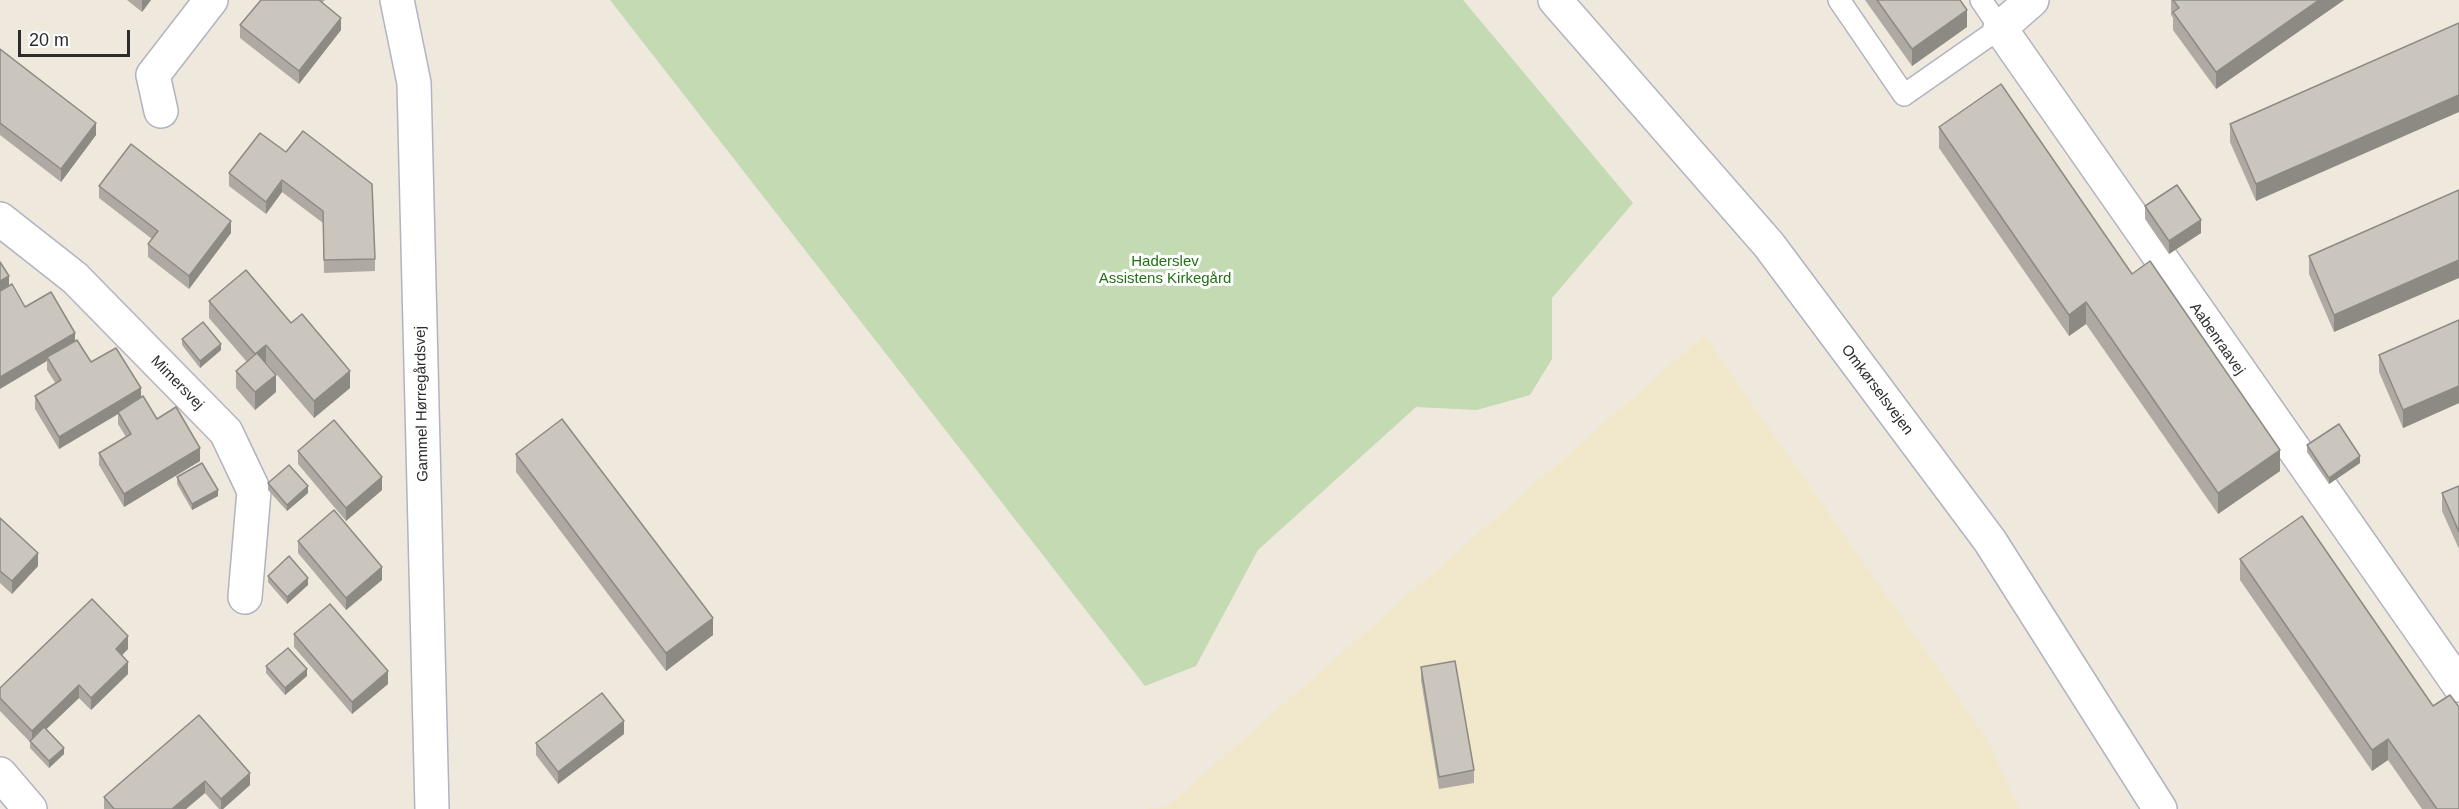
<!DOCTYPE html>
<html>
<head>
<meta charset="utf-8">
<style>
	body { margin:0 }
	#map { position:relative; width:2459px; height:809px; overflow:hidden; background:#efe8dd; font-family:Arial,sans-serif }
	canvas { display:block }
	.scale { position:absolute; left:18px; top:30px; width:112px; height:27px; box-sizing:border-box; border:3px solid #2c2c2c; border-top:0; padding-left:8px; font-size:18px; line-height:21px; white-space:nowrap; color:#2c2c2c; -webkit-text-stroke:4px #fff; paint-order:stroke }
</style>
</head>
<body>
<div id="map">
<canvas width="2459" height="809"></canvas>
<div class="scale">20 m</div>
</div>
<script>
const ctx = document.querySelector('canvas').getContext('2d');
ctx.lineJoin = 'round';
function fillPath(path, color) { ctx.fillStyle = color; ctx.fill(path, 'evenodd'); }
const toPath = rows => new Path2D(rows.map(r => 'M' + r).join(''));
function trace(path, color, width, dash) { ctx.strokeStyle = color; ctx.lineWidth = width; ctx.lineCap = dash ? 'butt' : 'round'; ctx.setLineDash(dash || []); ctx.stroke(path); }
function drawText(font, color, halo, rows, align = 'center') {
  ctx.font = font + ' Arial,sans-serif'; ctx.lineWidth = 6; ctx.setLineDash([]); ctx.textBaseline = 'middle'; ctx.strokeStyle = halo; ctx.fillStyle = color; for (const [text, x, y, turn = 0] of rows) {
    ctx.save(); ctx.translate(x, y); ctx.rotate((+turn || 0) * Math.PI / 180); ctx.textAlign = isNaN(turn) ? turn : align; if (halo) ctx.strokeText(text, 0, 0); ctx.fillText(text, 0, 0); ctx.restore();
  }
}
fillPath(toPath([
	[1704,335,1986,737,2020,809,1142,809,1167,806]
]), '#f1e8cc');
fillPath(toPath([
	[610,0,1463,0,1633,203,1552,298,1552,359,1530,395,1477,410,1416,407,1258,550,1196,666,1145,686]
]), '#c3dab3');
const lane = toPath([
	[1839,0,1904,95,2000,28,1981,0]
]);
const street = toPath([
	[397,0,414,83,432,809],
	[2032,0,2000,28,2459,685],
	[161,111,153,75,211,0],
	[0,219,75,278,226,432,254,491,245,597],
	[0,774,30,809]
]);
const secondary = toPath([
	[1555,0,1769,245,1990,541,2160,809]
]);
trace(lane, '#b1b3c1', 24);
trace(street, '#b1b3c1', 36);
trace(secondary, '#b1b3c1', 36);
trace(lane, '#fff', 21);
trace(street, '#fff', 33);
trace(secondary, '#fff', 33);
fillPath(toPath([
	[127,0,151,0,142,12],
	[261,0,325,0,322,3,341,30,299,84,240,38,240,25],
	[1865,0,1960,0,1967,27,1912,66],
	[2171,0,2344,0,2216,89,2173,30,2173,18,2171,15],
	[2459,23,2256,201,2230,142,2230,124],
	[0,49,96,135,61,182,0,135],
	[1939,127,2132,274,2280,471,2218,514,2086,324,2069,336,1939,148],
	[260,133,375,259,375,271,324,273,323,223,282,192,266,214,229,186,229,173],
	[99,186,231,233,189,289,148,257,148,244,152,239,99,198],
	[2459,190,2334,332,2309,274,2309,256],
	[2145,206,2201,233,2169,254,2145,219],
	[9,286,25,307,75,341,91,362,141,398,157,419,200,461,124,507,99,465,99,453,126,437,118,424,118,414,59,449,35,409,35,396,56,384,47,370,47,361],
	[209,301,291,323,350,388,314,418,266,362,276,392,255,410,236,388,236,371,247,362,209,318],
	[2459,320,2459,403,2403,428,2379,372,2379,355],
	[182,339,221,350,200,368,182,345],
	[2307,445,2360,463,2329,484,2307,452],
	[298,451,382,490,346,521,298,464],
	[516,454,713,635,666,671,516,472],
	[177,477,218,496,192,510,177,484],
	[268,483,308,493,287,511,268,490],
	[2459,486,2459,549,2442,511,2442,493],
	[0,518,38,566,12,594,0,583],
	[298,541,382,580,346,610,298,553],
	[2240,559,2433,706,2459,809,2422,809,2388,760,2372,771,2240,580],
	[268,576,308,585,287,604,268,582],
	[294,634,388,684,352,714,294,647],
	[128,649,122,655,128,674,91,710,79,698,46,729,64,754,49,768,30,748,30,742,0,711,0,688],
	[266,666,307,676,285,695,266,673],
	[1421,667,1474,770,1474,783,1439,789,1421,680],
	[199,715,250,785,223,809,219,809,205,793,186,809,104,809,104,797],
	[624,734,558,784,536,755,536,743]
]), '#aea9a3');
fillPath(toPath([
	[142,0,151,0,142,12],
	[2319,0,2344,0,2216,89,2216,72],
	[1967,10,1967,27,1912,66,1912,49],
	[341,18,341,30,299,84,299,71],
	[2459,95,2459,112,2256,201,2256,184],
	[96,123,96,135,61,182,61,169],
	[282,180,282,192,266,214,266,202],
	[2201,220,2201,233,2169,254,2169,241],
	[231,221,231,233,189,289,189,276],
	[2459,260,2459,278,2334,332,2334,315],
	[9,276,9,289,0,294,0,281],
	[2086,302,2086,324,2069,336,2069,315],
	[75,333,75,345,47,357,47,361,0,389,0,377],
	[221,344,221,350,200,368,200,361],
	[266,345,266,362,255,372,255,354],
	[350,371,350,388,314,418,314,401],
	[276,375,276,392,255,410,255,392],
	[2459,386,2459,403,2403,428,2403,410],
	[141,388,141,401,118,412,118,414,59,449,59,437],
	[200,448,200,461,124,507,124,494],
	[2280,450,2280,471,2218,514,2218,493],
	[2360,456,2360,463,2329,484,2329,478],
	[382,477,382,490,346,521,346,508],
	[308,486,308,493,287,511,287,505],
	[218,490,218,496,192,510,192,504],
	[38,553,38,566,12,594,12,581],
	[382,567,382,580,346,610,346,598],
	[308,578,308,585,287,604,287,597],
	[713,618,713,635,666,671,666,653],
	[128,636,128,649,116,661,116,649],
	[128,662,128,674,91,710,91,698],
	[307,669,307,676,285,695,285,688],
	[388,671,388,684,352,714,352,702],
	[79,685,79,698,32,743,32,731],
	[624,721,624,734,558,784,558,772],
	[2388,739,2388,760,2372,771,2372,750],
	[64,748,64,754,49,768,49,761],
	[250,773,250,785,223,809,221,809,221,799],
	[205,781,205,793,186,809,172,809]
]), '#8d8a84');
const building = toPath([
	[261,0,319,0,341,18,299,71,240,25,261,0],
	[1877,0,1960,0,1967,10,1912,49,1877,0],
	[2173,0,2319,0,2216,72,2173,12,2179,8,2173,0],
	[2459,23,2459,95,2256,184,2230,124,2459,23],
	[0,49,96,123,61,169,0,123,0,49],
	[2001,84,2132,274,2150,261,2280,450,2218,493,2086,302,2069,315,1939,127,2001,84],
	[303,131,372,184,375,259,324,260,323,211,282,180,266,202,229,173,260,133,286,152,303,131],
	[131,144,231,221,189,276,148,244,158,231,99,186,131,144],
	[2177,185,2201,220,2169,241,2145,206,2177,185],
	[2459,190,2459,260,2334,315,2309,256,2459,190],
	[0,262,9,276,0,281,0,262],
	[246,270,291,323,302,314,350,371,314,401,266,345,255,354,209,301,246,270],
	[12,284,25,307,51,292,75,333,0,377,0,291,12,284],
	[2459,320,2459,386,2403,410,2379,355,2459,320],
	[203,322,221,344,200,361,182,339,203,322],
	[77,340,91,362,116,348,141,388,59,437,35,396,61,380,47,357,77,340],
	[257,353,276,375,255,392,236,371,257,353],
	[143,396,157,419,176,407,200,448,124,494,99,453,131,434,118,412,143,396],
	[562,419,713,618,666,653,516,454,562,419],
	[334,420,382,477,346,508,298,451,334,420],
	[2339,424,2360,456,2329,478,2307,445,2339,424],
	[202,463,218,490,192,504,177,477,202,463],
	[289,465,308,486,287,505,268,483,289,465],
	[2459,486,2459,532,2442,493,2459,486],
	[334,510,382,567,346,598,298,541,334,510],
	[2302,516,2433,706,2450,695,2459,707,2459,809,2437,809,2388,739,2372,750,2240,559,2302,516],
	[0,518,38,553,12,581,0,571,0,518],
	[289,556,308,578,287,597,268,576,289,556],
	[92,599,128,636,116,649,128,662,91,698,79,685,32,731,0,698,0,688,92,599],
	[330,604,388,671,352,702,294,634,330,604],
	[288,648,307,669,285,688,266,666,288,648],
	[1455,661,1474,770,1439,777,1421,667,1455,661],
	[602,693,624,721,558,772,536,743,602,693],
	[199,715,250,773,221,799,205,781,172,809,114,809,104,797,199,715],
	[44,727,64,748,49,761,30,741,44,727]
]);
fillPath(building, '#cac5bd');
trace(building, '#8d8a84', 1.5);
drawText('15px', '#217114', '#fff', [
	["Haderslev",1165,262],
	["Assistens Kirkegård",1165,279]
]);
drawText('15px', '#2c2c2c', '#fff', [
	["Aabenraavej",2217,339,55],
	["Mimersvej",177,383,46],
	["Omkørselsvejen",1877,390,53],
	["Gammel Hørregårdsvej",422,404,-91]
]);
</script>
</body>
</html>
